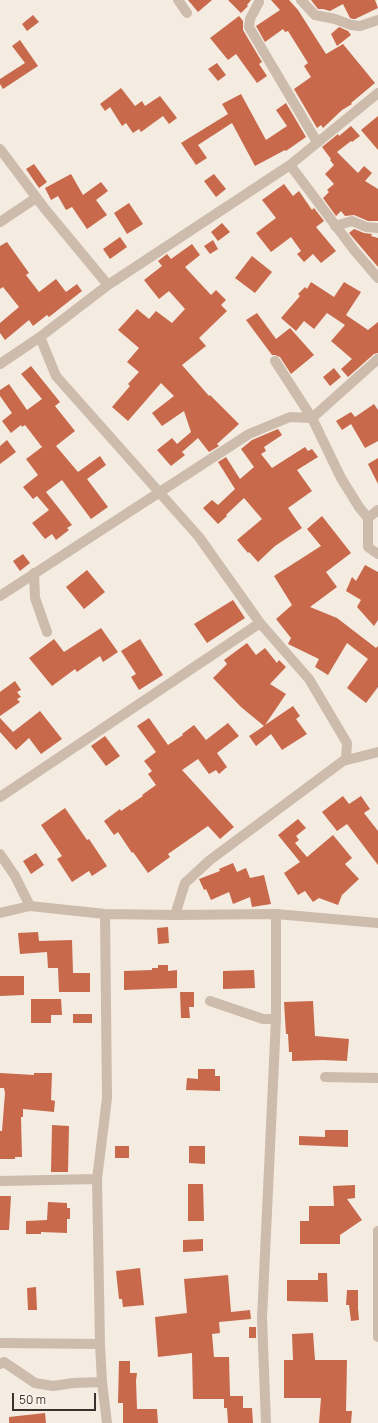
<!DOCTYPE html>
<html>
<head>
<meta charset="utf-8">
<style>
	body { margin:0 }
	#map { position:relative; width:378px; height:1423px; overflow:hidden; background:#f4ebe1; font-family:Manrope,sans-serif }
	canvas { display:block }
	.scale { position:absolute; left:12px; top:1393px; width:84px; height:18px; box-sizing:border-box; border:2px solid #3b302b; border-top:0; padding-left:5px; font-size:12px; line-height:14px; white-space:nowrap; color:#3b302b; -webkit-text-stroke:3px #fbf5ee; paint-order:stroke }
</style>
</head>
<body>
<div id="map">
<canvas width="378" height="1423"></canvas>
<div class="scale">50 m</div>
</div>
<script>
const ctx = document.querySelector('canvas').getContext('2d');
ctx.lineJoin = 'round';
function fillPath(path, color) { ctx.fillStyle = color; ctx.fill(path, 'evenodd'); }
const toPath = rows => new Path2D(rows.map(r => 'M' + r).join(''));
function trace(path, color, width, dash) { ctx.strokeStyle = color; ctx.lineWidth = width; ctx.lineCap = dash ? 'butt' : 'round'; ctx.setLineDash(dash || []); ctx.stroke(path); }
fillPath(toPath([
	[188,0,212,0,198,12],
	[228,0,251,0,247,5,248,6,241,13],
	[271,0,289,0,298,10,326,54,343,44,375,83,351,103,352,104,342,110,323,128,321,125,317,128,294,89,311,77,304,66,308,63,288,31,285,32,283,29,265,42,256,26,280,10],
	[311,0,375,0,378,8,355,19,353,19,350,18,343,4,330,11,323,9,318,9],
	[33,15,39,22,27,31,22,24],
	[239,16,243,21,243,30,262,62,259,64,267,76,257,83,236,54,228,60,210,38],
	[339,27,348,31,351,35,337,46,331,34],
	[20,40,38,66,3,89,0,84,0,79,25,63,12,46],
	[217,63,226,75,218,81,208,69],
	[121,88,135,106,142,101,145,106,160,96,177,118,169,124,163,116,141,132,139,129,133,133,126,123,122,126,110,107,105,111,100,104],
	[241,94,266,140,287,126,276,110,286,103,306,137,286,151,285,150,255,166,232,123,198,145,207,158,196,165,181,143,228,114,222,104],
	[378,116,378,150,361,130],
	[351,126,360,136,352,142,351,141,337,152,358,173,364,166,372,173,365,181,378,189,378,221,368,221,354,215,345,216,341,211,336,216,323,198,329,192,327,190,334,184,325,174,334,165,330,160,331,159,322,147,338,134,339,136],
	[34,164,47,182,39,188,26,169],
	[71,174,83,195,101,182,108,191,96,200,107,215,87,229,72,207,66,210,58,196,51,200,45,188],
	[214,174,226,189,216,197,204,181],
	[284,184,293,196,299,191,312,210,314,208,324,221,316,227,336,251,321,263,313,254,304,262,297,254,301,251,291,237,271,252,256,233,276,218,262,200],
	[129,203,143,224,127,234,114,213],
	[222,223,230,232,218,241,211,232],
	[354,229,364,233,372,234,371,236,378,238,378,267,349,233],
	[120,237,127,247,110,259,103,249],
	[213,240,218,249,210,254,204,246],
	[7,242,29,273,26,275,39,292,56,279,66,292,77,284,82,291,49,317,47,315,33,326,29,320,5,340,0,333,0,323,19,307,3,287,0,289,0,246],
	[192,244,200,255,185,267,211,295,216,290,226,300,221,305,227,311,199,338,206,346,182,365,209,396,210,395,239,424,217,444,219,446,209,452,198,438,182,452,185,455,171,466,157,450,172,438,177,444,191,432,184,411,162,426,152,413,174,396,161,383,128,421,112,407,130,386,128,384,139,372,127,362,139,348,118,330,137,309,149,319,156,311,172,323,185,309,169,291,159,299,144,280,162,266,158,261,167,254,171,259],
	[252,256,272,272,255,293,235,278],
	[311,282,334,297,344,282,361,292,346,315,368,330,378,322,378,353,374,354,348,377,341,369,352,359,331,341,345,325,327,313,314,329,304,321,296,331,281,318,300,296,298,294,305,287,307,289],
	[257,313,276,339,290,328,314,355,291,374,280,357,275,355,272,355,246,320],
	[31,366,60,402,55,406,75,431,56,446,78,472,100,456,106,465,87,479,108,507,91,519,62,480,46,492,72,525,67,528,69,530,56,540,52,534,45,539,32,523,49,510,37,496,33,499,23,487,38,475,26,459,42,447,25,425,22,427,21,425,11,433,2,421,12,413,0,396,0,390,9,384,27,410,42,399,21,374],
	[334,368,341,377,330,386,323,377],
	[374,404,378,410,378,441,365,448,351,424,342,430,336,421,351,412,355,417],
	[278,429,282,435,264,447,266,451,261,454,272,468,305,447,308,451,312,449,318,457,297,470,312,491,288,508,302,528,275,546,258,562,249,552,248,553,237,540,262,519,244,498,226,515,227,516,218,524,203,508,212,500,218,505,235,489,218,462,226,457,240,479,254,467,241,449,252,440],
	[7,440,16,452,0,464,0,446],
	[378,458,378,484,368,464],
	[322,516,351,553,326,572,337,587,310,607,337,618,376,648,378,646,378,687,366,703,347,688,368,659,347,643,328,675,315,667,319,659,288,644,291,638,276,619,292,605,274,576,321,546,307,529],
	[23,554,30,563,20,571,13,561],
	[365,565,378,572,378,620,374,626,357,607,361,600,346,591,352,577,356,581],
	[87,570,105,592,84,609,66,587],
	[233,600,245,618,207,643,194,624],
	[101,628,118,652,103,662,100,656,77,672,75,669,52,686,29,658,54,639,64,652],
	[140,639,163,675,139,690,131,677,136,674,121,651],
	[247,643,256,655,265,648,277,663,279,660,286,667,270,684,286,694,265,725,293,706,300,716,296,719,307,734,282,750,271,734,256,746,249,736,264,726,241,707,213,678,227,664,224,660],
	[15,681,21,690,17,692,21,697,17,699,20,702,0,716,0,692],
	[40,711,62,739,41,754,29,738,16,750,0,732,0,718,13,732],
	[149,718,168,745,183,735,182,734,194,725,206,740,228,723,239,736,217,753,227,767,219,774,216,770,209,774,198,759,182,770,234,827,220,839,208,826,168,854,170,857,148,873,133,852,132,853,118,832,114,835,104,821,120,809,121,811,143,796,142,795,156,785,148,774,152,771,144,761,156,752,137,726],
	[105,736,120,756,106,766,91,746],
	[343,796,349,804,361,796,370,809,364,813,378,831,378,865,347,824,337,831,322,812],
	[65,808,87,840,89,839,107,866,92,876,89,871,72,882,57,859,62,856,41,825],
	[298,819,306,828,296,836,299,840,295,843,307,857,333,835,352,858,345,864,359,879,342,895,338,905,319,898,313,902,305,891,298,895,284,873,300,862,278,835],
	[36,853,44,865,31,874,23,861],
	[233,863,237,872,246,868,250,878,264,875,271,904,252,907,250,897,233,904,229,892,211,900,206,889,204,890,199,879,220,871,219,869],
	[168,927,169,943,158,944,157,928],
	[38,932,39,941,72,940,73,973,90,973,90,992,59,992,58,968,48,968,47,952,20,954,18,933],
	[158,965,168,965,168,971,177,970,177,988,124,990,124,971,152,970,152,968,158,968],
	[254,970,255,988,223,989,223,971],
	[0,976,24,976,24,995,0,996],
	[180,992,194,992,194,1007,189,1007,190,1018,181,1018],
	[31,999,61,999,62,1015,51,1015,51,1023,31,1023],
	[313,1001,315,1036,349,1039,347,1061,323,1060,292,1061,292,1052,289,1052,288,1034,286,1034,284,1002],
	[73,1014,92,1014,92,1023,73,1023],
	[198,1069,215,1069,215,1076,220,1076,220,1091,186,1090,187,1078,198,1079],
	[0,1073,34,1075,34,1073,52,1073,51,1100,55,1101,54,1112,23,1109,23,1117,21,1117,22,1157,15,1157,15,1159,0,1159,0,1131,2,1131,5,1093,4,1088,0,1088],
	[52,1125,69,1126,68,1172,51,1172],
	[325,1130,348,1130,348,1147,299,1145,299,1136,325,1137],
	[115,1146,129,1146,129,1158,115,1158],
	[189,1146,205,1146,205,1164,189,1163],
	[188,1184,203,1184,204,1221,188,1221],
	[355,1185,355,1198,347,1199,362,1220,340,1235,340,1244,300,1244,300,1221,309,1221,309,1206,334,1206,333,1186],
	[0,1196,11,1196,9,1230,0,1230],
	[48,1202,67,1203,67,1208,70,1208,70,1219,67,1219,67,1233,41,1232,41,1234,26,1234,26,1221,47,1220],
	[203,1239,203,1251,183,1252,183,1240],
	[140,1268,144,1305,123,1307,122,1299,119,1299,116,1271],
	[318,1273,327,1273,328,1302,287,1301,287,1280,318,1280],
	[228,1275,231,1312,250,1310,251,1319,219,1322,220,1333,212,1334,214,1357,229,1357,230,1396,243,1396,243,1408,252,1408,253,1423,228,1423,227,1408,224,1408,224,1399,193,1399,192,1353,158,1357,155,1317,187,1313,184,1279],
	[36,1287,37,1310,28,1310,27,1288],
	[347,1290,358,1290,358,1308,359,1320,351,1321,349,1305,346,1305],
	[249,1327,256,1327,256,1338,249,1338],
	[313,1333,315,1360,347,1360,346,1411,352,1411,351,1423,319,1423,321,1398,284,1398,284,1360,293,1360,292,1334],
	[119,1361,130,1361,130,1373,137,1373,136,1381,137,1409,157,1409,158,1423,123,1423,123,1403,118,1403],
	[45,1413,46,1423,9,1423,9,1417]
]), '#c8694b');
trace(toPath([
	[178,0,187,13],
	[301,0,315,15,335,19,351,25,360,26,378,20],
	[259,2,250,19,249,27,317,142],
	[0,149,45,209,108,285],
	[290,165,354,250,378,278],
	[0,222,36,198],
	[335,226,352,221,366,227,378,228],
	[40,337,56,376,199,537,260,623,309,679,347,743,346,758,343,761,210,860,185,883,175,915],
	[275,361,312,418,341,478,359,507,368,518,368,547,378,554],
	[0,364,40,337,108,285,290,165,378,93],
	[368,518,378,510],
	[34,573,35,598,47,632],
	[0,596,249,434,290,417,312,418,378,359],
	[343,761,378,752],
	[0,797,260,623],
	[0,854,15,876,30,906],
	[0,913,30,906,105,914,175,915,276,914,378,923],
	[105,914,107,1098,97,1179,100,1344,102,1382,107,1423],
	[210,1001,263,1019,276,1019],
	[325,1077,378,1078],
	[0,1181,97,1179],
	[378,1231,378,1337],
	[0,1343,100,1344],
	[0,1364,4,1362,35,1383,53,1386,73,1383,102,1382],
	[266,1423,262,1318,276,1019,276,914]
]), '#cdbbac', 10);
</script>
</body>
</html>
